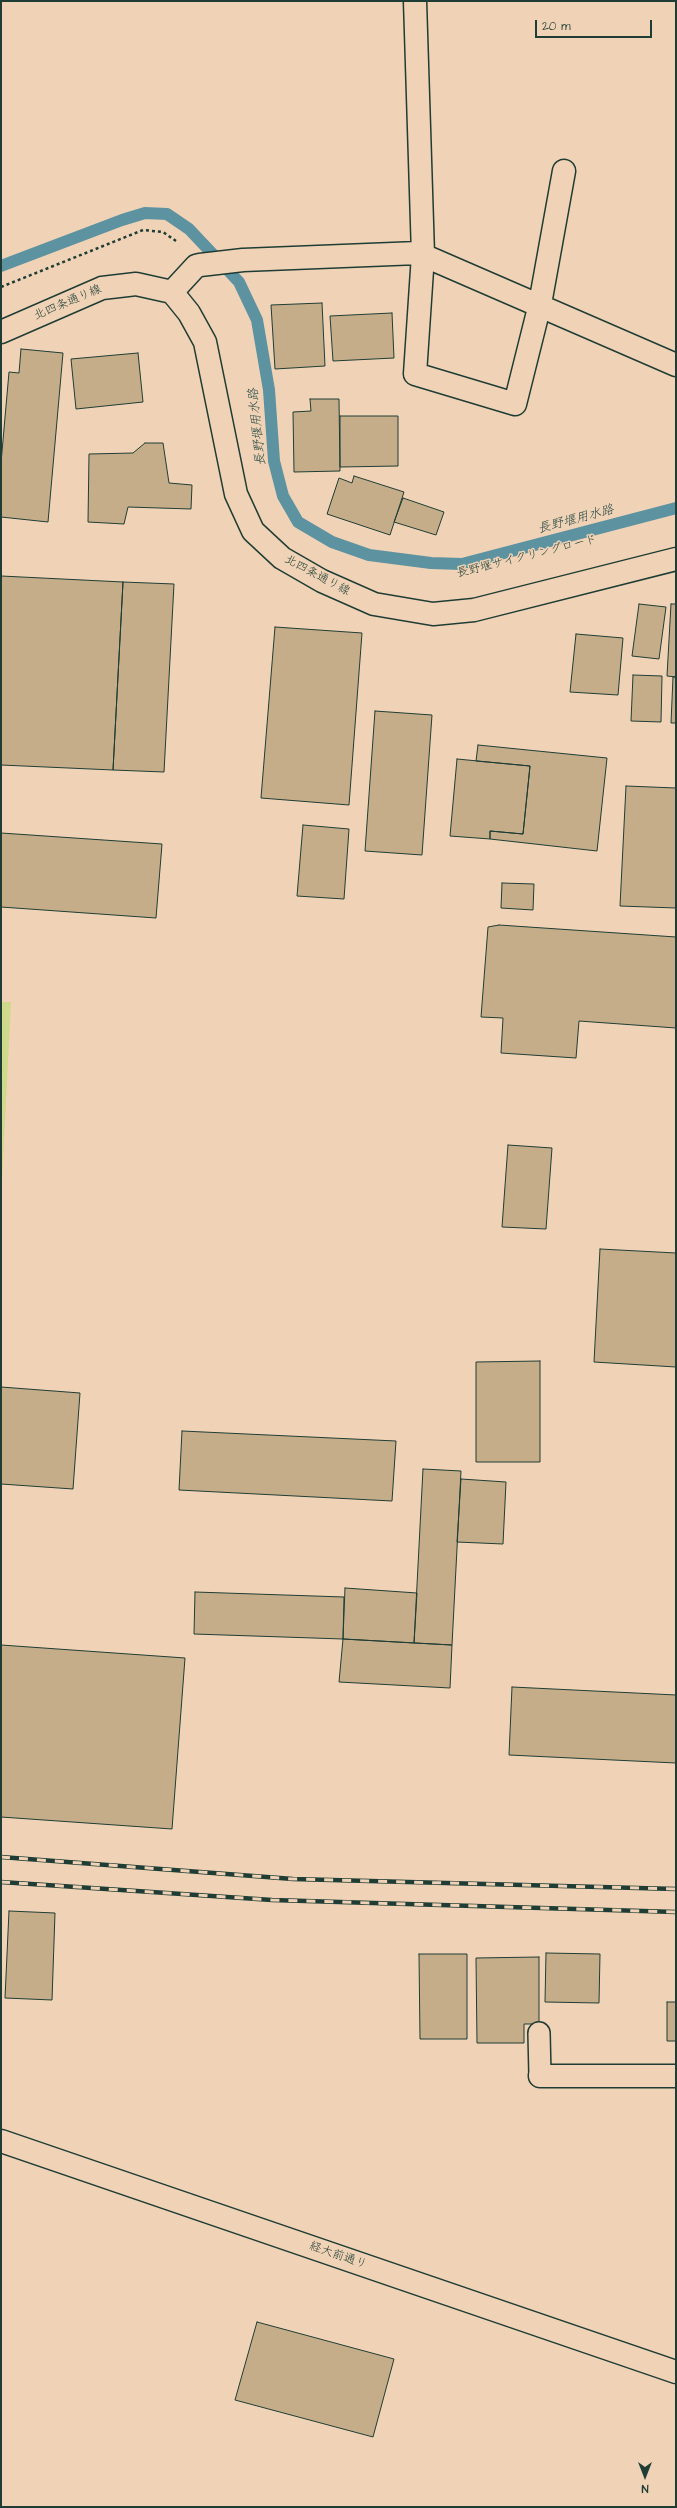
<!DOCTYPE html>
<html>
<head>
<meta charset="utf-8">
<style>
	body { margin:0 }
	#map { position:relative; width:677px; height:2508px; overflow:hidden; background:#f0d3b6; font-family:"Architects Daughter",sans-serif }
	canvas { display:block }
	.frame { position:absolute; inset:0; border:2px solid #1f3d34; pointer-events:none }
	.north { position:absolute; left:625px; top:2456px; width:40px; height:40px; -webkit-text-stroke:3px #f0d3b6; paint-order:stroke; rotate:180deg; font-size:11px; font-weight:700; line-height:16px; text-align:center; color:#1f3d34 }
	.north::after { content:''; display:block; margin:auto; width:14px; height:18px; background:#1f3d34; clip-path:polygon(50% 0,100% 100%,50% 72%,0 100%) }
	.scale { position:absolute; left:535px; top:20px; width:117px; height:18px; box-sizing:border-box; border:2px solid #1f3d34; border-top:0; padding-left:5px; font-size:12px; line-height:14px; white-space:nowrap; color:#1f3d34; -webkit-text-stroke:3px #f0d3b6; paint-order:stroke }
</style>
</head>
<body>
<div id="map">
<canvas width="677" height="2508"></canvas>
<div class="frame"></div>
<div class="north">N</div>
<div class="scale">20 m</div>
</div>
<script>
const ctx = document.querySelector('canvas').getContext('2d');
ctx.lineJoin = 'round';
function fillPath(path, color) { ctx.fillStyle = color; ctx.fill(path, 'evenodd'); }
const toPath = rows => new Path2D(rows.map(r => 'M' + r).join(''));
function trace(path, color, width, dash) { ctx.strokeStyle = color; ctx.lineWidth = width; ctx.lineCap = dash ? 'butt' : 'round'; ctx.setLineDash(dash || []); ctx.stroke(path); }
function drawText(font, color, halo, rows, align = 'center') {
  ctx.font = font + ' "Architects Daughter","Klee One",sans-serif'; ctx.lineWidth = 3; ctx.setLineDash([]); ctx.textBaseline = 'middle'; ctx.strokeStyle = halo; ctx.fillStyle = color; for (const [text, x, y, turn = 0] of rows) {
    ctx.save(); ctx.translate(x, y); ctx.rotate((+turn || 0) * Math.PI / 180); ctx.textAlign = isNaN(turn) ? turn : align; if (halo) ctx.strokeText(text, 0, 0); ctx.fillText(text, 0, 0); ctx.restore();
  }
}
fillPath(toPath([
	[1,1002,11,1002,1,1201]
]), '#ced98c');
trace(toPath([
	[1,266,122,220,145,213,167,214,189,229,239,282,257,320,269,390,274,461,283,496,298,522,332,542,369,555,431,563,462,564,676,508]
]), '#5d92a0', 12);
const building = toPath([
	[322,303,325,366,275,369,271,305,322,303],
	[392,313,394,358,333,361,330,316,392,313],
	[21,349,63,353,48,522,1,517,1,463,9,372,19,373,21,349],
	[138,353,143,402,76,409,71,359,138,353],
	[310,399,339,399,340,471,294,472,293,412,311,411,310,399],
	[340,416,398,416,398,466,340,467,340,416],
	[145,443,163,443,169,483,192,485,191,509,128,507,124,524,88,522,89,454,133,453,145,443],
	[354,476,404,492,390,535,327,514,339,478,352,483,354,476],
	[403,498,444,512,436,535,394,522,403,498],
	[1,576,123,582,113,770,1,765,1,576],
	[123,582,174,584,164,772,113,770,123,582],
	[639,604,666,607,659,659,632,656,639,604],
	[671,604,676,604,676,677,667,676,671,604],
	[275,627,362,633,349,805,261,798,275,627],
	[576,634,623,638,618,695,570,692,576,634],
	[633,675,662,676,661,722,631,721,633,675],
	[673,677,676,677,676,723,671,723,673,677],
	[375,711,432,715,422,855,365,851,375,711],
	[478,745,607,758,597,851,490,839,490,831,523,834,530,766,476,761,478,745],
	[457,759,530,766,523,834,490,831,490,839,450,836,457,759],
	[626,786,676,788,676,908,620,906,626,786],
	[303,825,349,829,344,899,297,896,303,825],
	[1,833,162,844,156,918,1,907,1,833],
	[502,883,534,884,533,910,501,908,502,883],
	[499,925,676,937,676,1028,579,1021,576,1058,501,1053,503,1018,481,1017,488,927,499,925],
	[508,1145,552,1148,546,1229,502,1227,508,1145],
	[600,1249,676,1253,676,1367,594,1362,600,1249],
	[540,1361,540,1462,476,1462,476,1362,540,1361],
	[1,1387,80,1393,73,1489,1,1484,1,1387],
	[182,1431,396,1441,392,1501,179,1490,182,1431],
	[423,1469,461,1471,452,1645,414,1643,423,1469],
	[461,1479,506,1482,503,1544,457,1542,461,1479],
	[345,1588,417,1593,414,1643,343,1639,345,1588],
	[195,1592,344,1597,343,1639,194,1634,195,1592],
	[343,1639,452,1645,450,1688,339,1682,343,1639],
	[1,1645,185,1658,172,1829,1,1817,1,1645],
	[512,1687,676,1695,676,1763,509,1755,512,1687],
	[9,1911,55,1913,52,2000,5,1998,9,1911],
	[546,1953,600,1954,599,2003,545,2002,546,1953],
	[419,1954,467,1954,467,2039,420,2039,419,1954],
	[539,1957,539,2024,524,2024,524,2043,477,2043,476,1958,539,1957],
	[667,2002,676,2002,676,2041,667,2041,667,2002],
	[257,2322,394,2359,373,2437,235,2400,257,2322]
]);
fillPath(building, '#c5ad8a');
trace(building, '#1f3d34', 1);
const service = toPath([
	[539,2033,540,2076]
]);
const minor = toPath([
	[415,1,423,255,415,374,515,404,540,304,564,171],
	[172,292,196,266,200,265,243,260,418,253,676,365],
	[540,2076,676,2076]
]);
const tertiary = toPath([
	[1,332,102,288,136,284,172,292,189,313,205,342,236,494,253,531,282,558,322,581,374,604,433,614,474,610,676,559]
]);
const primary = toPath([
	[1,2141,676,2372]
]);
trace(service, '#1f3d34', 24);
trace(minor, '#1f3d34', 25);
trace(tertiary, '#1f3d34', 25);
trace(primary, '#1f3d34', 25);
trace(toPath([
	[1,287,143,230,163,232,176,241]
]), '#1f3d34', 2.5, [3, 3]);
trace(service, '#f0d3b6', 21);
trace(minor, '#f0d3b6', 22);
trace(tertiary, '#f0d3b6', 22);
trace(primary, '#f0d3b6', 22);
const rail = toPath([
	[1,1857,293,1879,676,1889],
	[1,1882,272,1900,676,1912]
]);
trace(rail, '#1f3d34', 4.5);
trace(rail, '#f0d3b6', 3, [9]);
drawText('12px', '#1f3d34', '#f0d3b6', [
	["北四条通り線",68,303,-23],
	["長野堰サイクリングロード",527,557,-14],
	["北四条通り線",317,576,28],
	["経大前通り",338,2256,19]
]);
drawText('italic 13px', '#294b46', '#f0d3b6', [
	["長野堰用水路",258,427,-96],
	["長野堰用水路",576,520,-15]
]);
</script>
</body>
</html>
